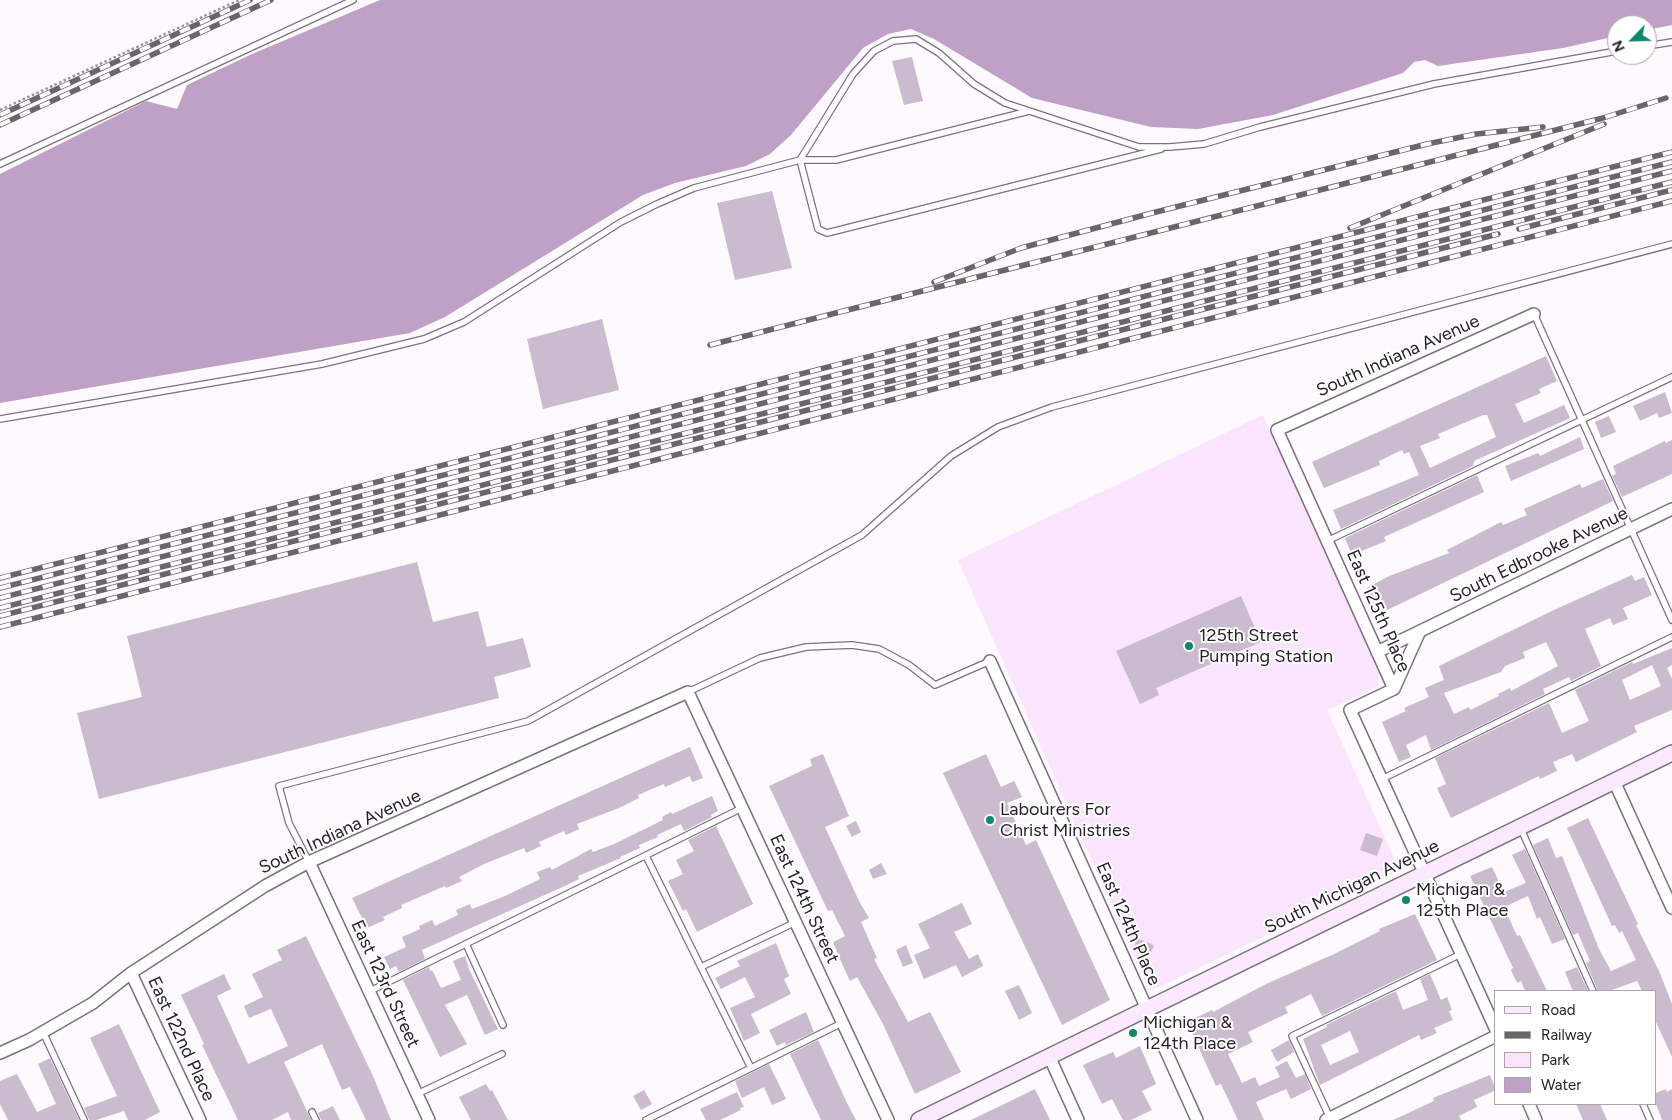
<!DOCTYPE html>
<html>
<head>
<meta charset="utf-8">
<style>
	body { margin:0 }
	#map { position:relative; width:1672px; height:1120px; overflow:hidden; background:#fdf9fd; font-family:Figtree,sans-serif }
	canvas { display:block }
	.legend { position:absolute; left:1494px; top:990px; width:162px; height:115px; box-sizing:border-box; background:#fff; border:1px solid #a9a6a9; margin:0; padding:6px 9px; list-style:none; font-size:15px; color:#272128 }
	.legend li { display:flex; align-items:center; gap:10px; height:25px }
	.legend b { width:25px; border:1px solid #a9a6a9 }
	.north { position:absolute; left:1607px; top:15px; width:50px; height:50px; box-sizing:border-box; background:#fff; border:1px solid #a9a6a9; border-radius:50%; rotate:246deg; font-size:14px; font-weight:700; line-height:20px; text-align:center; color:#272128 }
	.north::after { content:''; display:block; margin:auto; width:18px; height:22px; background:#0d886b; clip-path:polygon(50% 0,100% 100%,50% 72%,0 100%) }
</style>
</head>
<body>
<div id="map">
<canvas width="1672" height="1120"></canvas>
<ul class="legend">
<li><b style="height:6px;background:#fbeaff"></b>Road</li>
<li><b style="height:6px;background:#6a656b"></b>Railway</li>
<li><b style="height:14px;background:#fae4ff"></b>Park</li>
<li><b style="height:14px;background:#bfa1c6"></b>Water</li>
</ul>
<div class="north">N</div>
</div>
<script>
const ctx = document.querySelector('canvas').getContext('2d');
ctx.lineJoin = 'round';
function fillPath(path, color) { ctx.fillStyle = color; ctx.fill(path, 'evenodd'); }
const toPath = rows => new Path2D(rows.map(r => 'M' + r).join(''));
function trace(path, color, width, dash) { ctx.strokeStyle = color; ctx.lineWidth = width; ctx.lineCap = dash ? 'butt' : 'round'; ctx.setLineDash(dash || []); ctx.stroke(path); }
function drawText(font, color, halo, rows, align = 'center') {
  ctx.font = font + ' Figtree,sans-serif'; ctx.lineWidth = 4; ctx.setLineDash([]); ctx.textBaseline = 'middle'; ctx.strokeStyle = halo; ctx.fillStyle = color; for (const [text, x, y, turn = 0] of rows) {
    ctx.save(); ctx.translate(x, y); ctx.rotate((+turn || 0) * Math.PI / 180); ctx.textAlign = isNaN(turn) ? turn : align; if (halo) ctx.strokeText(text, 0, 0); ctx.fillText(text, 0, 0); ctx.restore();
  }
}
fillPath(toPath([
	[1263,415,1379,673,1379,685,1376,688,1327,710,1400,871,1157,988,1151,988,1146,983,958,560]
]), '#fae4ff');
fillPath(toPath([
	[380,0,1672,0,1672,25,1647,30,1647,25,1617,25,1617,36,1563,48,1438,66,1425,60,1414,62,1403,73,1273,115,1198,129,1151,127,1032,98,934,39,911,29,888,34,863,48,791,135,770,154,746,166,675,183,643,195,445,317,410,333,0,403,0,174,146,101,177,109,187,85,252,54]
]), '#bfa1c6');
fillPath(toPath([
	[912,57,923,101,904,105,892,61],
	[772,191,792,268,735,280,717,203],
	[602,319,619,390,543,409,527,339],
	[1546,356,1557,381,1539,389,1541,393,1515,404,1524,423,1564,405,1570,418,1474,461,1473,466,1341,529,1333,510,1419,475,1409,452,1404,454,1402,450,1379,461,1380,465,1324,488,1312,462],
	[1483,415,1487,415,1496,437,1430,468,1420,446,1440,438,1438,434],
	[1665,392,1672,413,1659,418,1657,413,1640,421,1633,406],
	[1609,416,1616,432,1601,438,1595,422],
	[1580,437,1584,449,1511,481,1505,466,1538,453,1540,456],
	[1672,440,1672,474,1622,497,1612,476,1616,474,1613,466,1665,441,1666,443],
	[1477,475,1484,492,1384,537,1386,541,1352,555,1345,538],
	[1603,479,1613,501,1379,614,1367,588,1387,577,1449,553,1447,550,1501,522,1503,525,1527,515,1524,509,1580,484,1582,488],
	[417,562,433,622,478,611,487,647,523,638,531,667,494,677,499,698,99,799,77,713,142,697,127,636],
	[1632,575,1635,581,1644,577,1652,595,1623,608,1628,619,1613,625,1610,618,1585,629,1601,666,1571,681,1569,677,1543,689,1545,694,1431,750,1426,735,1406,745,1411,757,1399,762,1382,722,1406,711,1404,708,1429,697,1425,688,1444,680,1439,666,1556,609],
	[1546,642,1558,666,1511,691,1510,688,1498,694,1499,696,1470,710,1469,707,1454,714,1444,693,1501,672,1505,666,1525,658,1523,652],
	[1241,596,1261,642,1156,688,1159,695,1140,704,1116,651],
	[1672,648,1672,665,1667,668,1672,679,1672,710,1634,726,1637,732,1576,762,1572,754,1553,762,1557,771,1540,779,1539,776,1451,818,1437,788,1446,784,1435,758,1549,703,1562,733,1589,721,1575,690,1632,662,1633,664],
	[1652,665,1661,686,1630,700,1622,680],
	[690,747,703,778,692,782,690,776,665,787,664,784,638,795,639,798,619,808,577,824,579,829,566,835,564,831,539,842,541,846,526,853,524,848,484,864,459,877,462,881,446,888,445,886,401,905,402,908,383,917,385,920,367,928,352,898],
	[823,754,849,816,825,827,859,901,869,918,861,922,877,958,874,959,908,1022,930,1012,961,1072,915,1094,883,1024,857,977,850,981,843,966,833,942,845,936,832,910,828,911,817,888,769,786,812,766,810,759],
	[986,754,1001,787,1014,781,1022,797,1007,803,1026,845,1036,840,1110,1000,1062,1025,943,773],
	[712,796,718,811,711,815,712,817,684,831,681,824,657,835,658,837,639,845,640,848,620,857,621,858,578,876,579,879,567,885,422,950,425,959,399,972,396,966,390,969,384,957,406,947,402,937,420,929,419,926,432,920,435,926,458,915,456,910,470,904,472,909,505,896,540,879,537,872,550,867,552,870,591,849,593,852,614,844,663,820,662,817,671,812,672,814],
	[1588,818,1638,924,1636,925,1659,971,1672,1004,1672,1057,1656,1022,1656,991,1642,991,1637,981,1609,991,1598,991,1586,963,1590,961,1578,933,1573,935,1533,845,1548,838,1556,858,1562,856,1599,949,1611,971,1636,960,1622,931,1619,933,1615,925,1612,926,1567,828],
	[856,821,861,832,852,837,846,826],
	[716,826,753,904,697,932,686,909,683,911,668,881,683,874,676,860,694,851,688,840],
	[1366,833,1383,839,1377,856,1360,850],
	[1525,849,1565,939,1552,944,1540,917,1537,919,1528,896,1504,907,1517,936,1520,935,1547,991,1525,991,1521,981,1517,983,1511,970,1513,968,1470,876,1492,867,1504,892,1526,883,1512,855],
	[881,863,887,874,873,879,869,870],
	[962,903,972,924,954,932,969,959,978,954,983,966,962,977,956,965,924,979,914,955,930,948,918,924],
	[1415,914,1437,960,1322,1016,1311,994,1285,1007,1288,1013,1248,1032,1253,1042,1228,1054,1242,1083,1255,1077,1259,1086,1280,1077,1275,1067,1287,1061,1296,1078,1305,1074,1311,1089,1291,1099,1286,1089,1256,1102,1264,1120,1238,1120,1221,1084,1216,1086,1187,1022,1212,1010,1213,1012,1266,984,1334,954,1380,931,1379,929],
	[306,936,373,1076,391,1120,366,1120,350,1087,342,1090,322,1044,284,1062,311,1120,291,1120,288,1112,272,1120,238,1120,202,1045,204,1044,181,995,224,974,231,989,217,996,248,1064,288,1046,271,1009,249,1018,244,1006,263,997,252,974,282,960,277,950],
	[1137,938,1154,945,1150,955,1134,948],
	[776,943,789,976,784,979,791,994,751,1014,760,1033,744,1041,730,1008,755,997,745,977,721,989,715,978,740,966,737,961],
	[906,945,913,963,903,967,896,950],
	[465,956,469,969,498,1029,485,1035,467,995,445,1005,467,1044,440,1057,403,980,429,967,430,971,432,970,441,988,461,980,453,961],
	[1577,967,1588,991,1573,991,1565,972],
	[1430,974,1441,1000,1447,997,1452,1010,1449,1011,1453,1020,1434,1028,1437,1033,1421,1040,1419,1035,1320,1085,1303,1039,1327,1027,1326,1025,1396,991,1403,1010,1428,1000,1420,979],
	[1350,1031,1359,1052,1330,1065,1321,1045],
	[1019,985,1032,1013,1019,1020,1005,991],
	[806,1012,814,1032,786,1045,785,1042,777,1046,769,1030],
	[119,1024,160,1112,145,1120,128,1120,124,1111,96,1120,89,1120,84,1108,117,1096,90,1038],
	[818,1040,847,1103,856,1120,821,1120,812,1101,790,1054],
	[1289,1040,1294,1052,1277,1062,1271,1050],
	[1140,1046,1156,1084,1142,1091,1152,1110,1131,1120,1123,1120,1112,1099,1102,1104,1083,1065,1113,1052,1116,1058],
	[50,1058,79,1120,8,1120,0,1104,0,1081,17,1074,37,1112,56,1104,38,1064],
	[769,1064,786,1099,772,1105,764,1087,742,1098,735,1081],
	[1490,1075,1496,1090,1474,1100,1477,1107,1459,1116,1461,1120,1393,1120,1434,1101,1433,1098],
	[486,1084,490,1091,492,1090,508,1120,471,1120,459,1097],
	[1035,1089,1050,1120,971,1120,998,1107],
	[1666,1089,1667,1092,1672,1089,1672,1120,1662,1120,1656,1104,1656,1093],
	[644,1090,652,1104,641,1110,633,1096],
	[737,1092,744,1107,740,1108,741,1110,720,1120,706,1120,700,1109],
	[1576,1104,1600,1104,1607,1120,1583,1120],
	[333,1106,340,1120,321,1120,318,1113]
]), '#cbbbce');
const service = toPath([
	[1647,46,1672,42],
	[1029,111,836,160,800,160,818,229,827,233,1161,149],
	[0,164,353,0],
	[1534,314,1672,620],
	[0,419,322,364,424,339,464,322,621,222,657,204,694,188,800,160,853,74,874,51,893,41,916,39,939,53,974,84,1005,103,1139,147,1170,147,1204,144,1260,127,1434,84,1617,51],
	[1327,541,1672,377],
	[688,692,760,658,806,647,852,645,879,649,909,665,935,685,990,661],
	[1382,779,1672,637],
	[1521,829,1593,991],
	[646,856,751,1068],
	[309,862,289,823,279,786,528,721,862,535,951,456,998,427,1052,407,1672,244],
	[466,944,503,1025],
	[701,967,796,922],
	[368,992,742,808],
	[43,1032,84,1120],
	[417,1094,502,1054],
	[1643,1104,1650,1120],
	[312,1112,316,1120],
	[1330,1118,1292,1036,1461,954],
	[646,1120,842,1023]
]);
const minor = toPath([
	[1377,652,1672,509],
	[990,661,1197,1120],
	[1394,689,1277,430,1534,314],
	[1394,689,1350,710,1496,1030],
	[1394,689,1420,631],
	[1614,781,1672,908],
	[309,862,429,1120],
	[131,973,200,1120],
	[0,1053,29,1040,93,1003,131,973,265,886,309,862,688,692,888,1120],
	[1049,1056,1078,1120],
	[1529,1104,1536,1120],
	[1326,1120,1496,1036]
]);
const secondary = toPath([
	[919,1120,1672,753]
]);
trace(service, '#7e7081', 8);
trace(minor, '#7e7081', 14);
trace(secondary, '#7e7081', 18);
trace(toPath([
	[0,110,239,0]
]), '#9a959b', 2.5, [2.5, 2.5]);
trace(service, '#fff', 5.5);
trace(minor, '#fff', 11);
trace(secondary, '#fbeaff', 15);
const rail = toPath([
	[0,115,250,0],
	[0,125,271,0],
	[1350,228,1604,124],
	[1519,229,1672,190],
	[934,282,1021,248,1152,213,1427,144,1476,134,1543,127],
	[710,345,1603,118,1666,98],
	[0,578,1672,152],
	[0,588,1672,162],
	[0,598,1672,171],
	[0,608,1672,182],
	[0,616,1498,234],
	[0,627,1672,201]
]);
trace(rail, '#6a656b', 5.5);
trace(rail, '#fff', 4, [11]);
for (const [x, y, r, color] of [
	[1189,646,5,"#0d886b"],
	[990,820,5,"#0d886b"],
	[1406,900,5,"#0d886b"],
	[1133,1033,5,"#0d886b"]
]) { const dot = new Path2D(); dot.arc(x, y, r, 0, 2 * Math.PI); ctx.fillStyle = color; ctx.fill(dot); trace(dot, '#fff', 2); }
drawText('18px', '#272128', '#fff', [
	["South Indiana Avenue",1398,356,-24],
	["South Edbrooke Avenue",1539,555,-26],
	["East 125th Place",1378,611,66],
	["South Indiana Avenue",340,832,-25],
	["South Michigan Avenue",1352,887,-26],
	["East 124th Street",804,899,65],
	["East 124th Place",1128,924,66],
	["East 123rd Street",385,984,65],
	["East 122nd Place",181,1039,65]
]);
drawText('18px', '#272128', '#fff', [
	["125th Street",1199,636],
	["Pumping Station",1199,657],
	["Labourers For",1000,810],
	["Christ Ministries",1000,831],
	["Michigan &",1416,890],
	["125th Place",1416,911],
	["Michigan &",1143,1023],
	["124th Place",1143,1044]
], 'left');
</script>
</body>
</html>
